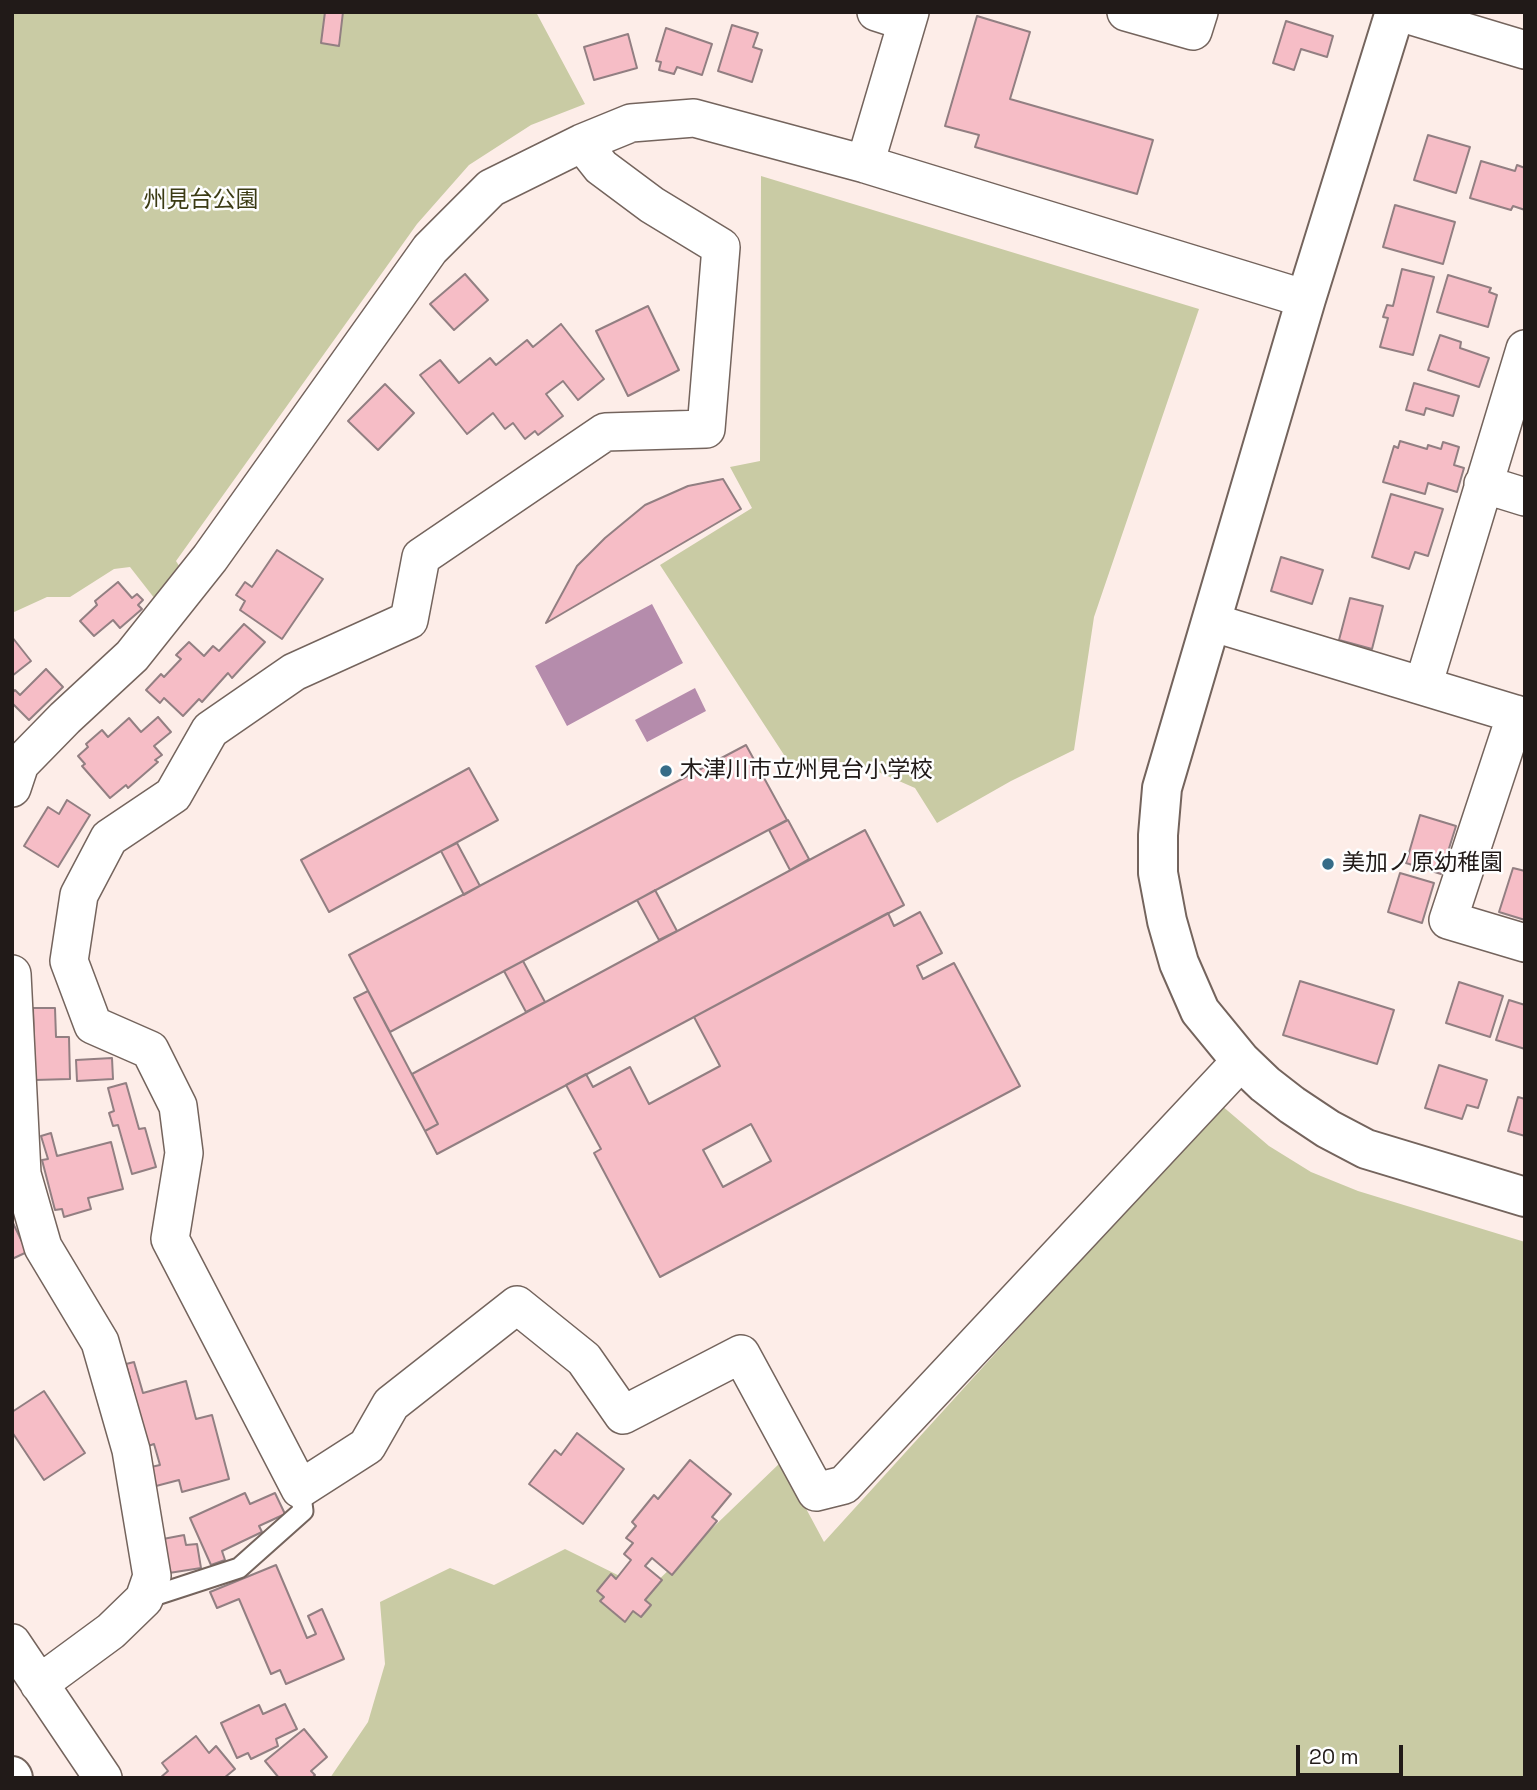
<!DOCTYPE html>
<html>
<head>
<meta charset="utf-8">
<style>
	body { margin:0 }
	#map { position:relative; width:1537px; height:1790px; overflow:hidden; background:#fdede8; font-family:"Space Grotesk",sans-serif }
	canvas { display:block }
	.frame { position:absolute; inset:0; border:14px solid #211a18; pointer-events:none }
	.scale { position:absolute; left:1296px; top:1745px; width:107px; height:32px; box-sizing:border-box; border:4px solid #211a18; border-top:0; padding-left:9px; font-size:21px; line-height:24px; white-space:nowrap; color:#211a18; -webkit-text-stroke:5px #fefefe; paint-order:stroke }
</style>
</head>
<body>
<div id="map">
<canvas width="1537" height="1790"></canvas>
<div class="frame"></div>
<div class="scale">20 m</div>
</div>
<script>
const ctx = document.querySelector('canvas').getContext('2d');
ctx.lineJoin = 'round';
function fillPath(path, color) { ctx.fillStyle = color; ctx.fill(path, 'evenodd'); }
const toPath = rows => new Path2D(rows.map(r => 'M' + r).join(''));
function trace(path, color, width, dash) { ctx.strokeStyle = color; ctx.lineWidth = width; ctx.lineCap = dash ? 'butt' : 'round'; ctx.setLineDash(dash || []); ctx.stroke(path); }
function drawText(font, color, halo, rows, align = 'center') {
  ctx.font = font + ' "Space Grotesk","Noto Sans JP",sans-serif'; ctx.lineWidth = 5; ctx.setLineDash([]); ctx.textBaseline = 'middle'; ctx.strokeStyle = halo; ctx.fillStyle = color; for (const [text, x, y, turn = 0] of rows) {
    ctx.save(); ctx.translate(x, y); ctx.rotate((+turn || 0) * Math.PI / 180); ctx.textAlign = isNaN(turn) ? turn : align; if (halo) ctx.strokeText(text, 0, 0); ctx.fillText(text, 0, 0); ctx.restore();
  }
}
fillPath(toPath([
	[12,12,536,12,585,104,531,125,469,165,417,224,176,561,181,569,155,599,130,567,114,569,70,597,47,597,12,613],
	[761,176,1199,309,1094,617,1074,750,1011,781,937,823,915,788,876,771,841,762,788,761,660,565,752,508,730,467,760,461],
	[1221,1105,1269,1146,1311,1172,1358,1191,1525,1242,1525,1778,330,1778,368,1722,385,1664,380,1602,450,1568,494,1585,565,1549,648,1590,781,1462,824,1542]
]), '#c9cba4');
fillPath(toPath([
	[652,604,683,663,567,726,535,666],
	[695,688,706,711,647,742,635,720]
]), '#b58cac');
const building = toPath([
	[325,12,343,12,339,46,321,43,325,12],
	[977,16,1030,32,1010,99,1153,140,1137,194,975,147,979,135,945,126,977,16],
	[1286,21,1333,36,1327,57,1301,49,1294,70,1273,63,1286,21],
	[732,25,758,33,753,47,762,50,752,82,718,71,732,25],
	[666,28,712,44,702,75,677,67,674,74,659,70,661,62,656,61,666,28],
	[628,34,637,68,594,80,584,47,628,34],
	[1428,135,1470,147,1456,193,1414,180,1428,135],
	[1481,161,1515,171,1517,165,1525,168,1525,210,1513,206,1511,210,1470,198,1481,161],
	[1395,205,1455,222,1443,264,1383,247,1395,205],
	[1402,269,1434,277,1413,355,1380,347,1388,318,1383,317,1387,305,1393,306,1402,269],
	[465,274,488,300,454,330,430,304,465,274],
	[1448,275,1491,288,1489,292,1497,295,1488,327,1437,312,1448,275],
	[648,306,679,370,628,396,596,331,648,306],
	[561,324,604,379,578,400,563,381,546,394,563,416,538,435,535,431,525,439,513,423,505,429,493,413,467,434,420,375,440,360,459,383,490,358,496,365,527,340,533,347,561,324],
	[1440,335,1461,342,1460,348,1489,358,1479,387,1428,370,1440,335],
	[1414,383,1459,396,1453,416,1426,408,1424,415,1406,410,1414,383],
	[385,384,414,413,378,450,348,421,385,384],
	[1400,441,1427,449,1428,445,1441,449,1443,442,1459,447,1454,465,1464,468,1457,492,1428,483,1425,494,1383,482,1394,446,1398,448,1400,441],
	[723,479,741,509,546,623,577,566,605,538,645,505,688,486,723,479],
	[1391,494,1443,509,1428,556,1415,552,1409,569,1372,557,1391,494],
	[277,550,323,579,282,639,240,610,245,601,236,595,245,582,252,587,277,550],
	[1281,557,1323,570,1312,604,1271,591,1281,557],
	[118,582,132,598,137,594,143,600,138,605,142,609,120,628,113,620,94,636,80,621,97,605,95,601,118,582],
	[1350,598,1383,606,1372,649,1339,640,1350,598],
	[244,624,265,642,232,678,228,673,202,702,199,699,183,716,164,698,160,703,146,690,161,674,164,677,181,659,176,655,189,642,204,656,213,646,219,651,244,624],
	[12,637,31,661,12,676,12,637],
	[46,669,63,687,29,720,12,703,12,693,15,690,20,695,46,669],
	[158,717,171,732,154,746,162,755,155,760,158,762,128,788,126,785,110,798,82,766,85,764,78,756,88,747,86,744,102,730,108,737,129,718,141,732,158,717],
	[746,745,787,820,390,1032,349,955,746,745],
	[469,768,498,820,329,912,301,860,469,768],
	[67,800,90,815,58,867,24,846,48,807,59,814,67,800],
	[1420,815,1456,826,1441,874,1406,863,1420,815],
	[788,820,809,859,790,870,769,830,788,820],
	[865,830,904,905,437,1154,425,1131,438,1124,412,1074,865,830],
	[457,843,480,886,464,895,441,851,457,843],
	[1513,868,1525,871,1525,920,1499,912,1513,868],
	[1400,873,1434,883,1422,923,1388,912,1400,873],
	[655,890,677,931,659,940,637,900,655,890],
	[920,912,942,953,917,966,923,979,954,963,1020,1086,660,1277,594,1153,601,1149,566,1085,586,1074,593,1087,630,1067,649,1104,720,1066,694,1017,888,913,894,926,920,912],
	[751,1124,771,1161,723,1187,703,1150,751,1124],
	[523,961,545,1002,526,1012,504,971,523,961],
	[1300,981,1394,1010,1377,1064,1283,1035,1300,981],
	[1459,982,1503,996,1490,1037,1446,1023,1459,982],
	[368,991,438,1124,425,1131,354,998,368,991],
	[1509,1000,1525,1005,1525,1049,1496,1040,1509,1000],
	[33,1008,55,1008,56,1037,69,1037,70,1079,35,1080,33,1008],
	[112,1058,113,1079,77,1081,76,1060,112,1058],
	[1439,1065,1487,1080,1478,1108,1467,1105,1462,1119,1425,1108,1439,1065],
	[126,1083,139,1129,145,1128,156,1167,132,1174,118,1125,113,1126,109,1113,114,1111,108,1088,126,1083],
	[1518,1097,1525,1099,1525,1136,1508,1131,1518,1097],
	[51,1133,57,1156,111,1142,123,1189,88,1198,91,1209,64,1217,62,1209,55,1210,42,1160,48,1159,41,1136,51,1133],
	[12,1221,27,1252,12,1259,12,1221],
	[134,1362,143,1393,186,1381,196,1419,212,1415,229,1479,182,1492,179,1480,156,1486,151,1467,160,1465,154,1444,148,1446,126,1364,134,1362],
	[44,1391,85,1453,44,1480,12,1432,12,1412,44,1391],
	[577,1433,624,1469,583,1524,529,1484,555,1450,561,1455,577,1433],
	[690,1460,731,1494,712,1517,717,1521,672,1575,652,1558,645,1566,662,1580,645,1600,651,1605,641,1617,633,1611,625,1622,600,1601,604,1597,597,1591,611,1574,616,1579,631,1560,624,1554,633,1543,626,1538,636,1526,632,1522,654,1495,658,1499,690,1460],
	[245,1493,250,1504,275,1493,285,1514,259,1526,262,1532,222,1551,225,1560,211,1565,190,1518,245,1493],
	[184,1535,186,1545,197,1544,201,1568,169,1573,163,1539,184,1535],
	[276,1565,307,1638,316,1634,308,1616,322,1609,344,1659,286,1684,280,1670,271,1674,239,1599,217,1608,210,1592,276,1565],
	[285,1704,297,1729,276,1739,278,1746,251,1759,248,1753,237,1758,221,1723,259,1705,263,1714,285,1704],
	[304,1729,327,1757,311,1771,315,1775,312,1778,279,1778,265,1761,304,1729],
	[196,1736,209,1753,216,1746,235,1769,224,1778,160,1778,168,1771,162,1763,196,1736]
]);
fillPath(building, '#f6bdc6');
trace(building, '#927f82', 2);
const lane = toPath([
	[144,1599,239,1568,303,1511,300,1489]
]);
const street = toPath([
	[876,12,907,22],
	[1126,12,1193,31,1199,12],
	[1399,12,1525,50],
	[582,143,601,167,652,205,721,247,706,429,605,432,421,557,409,620,294,672,210,730,173,795,109,838,79,895,69,961,93,1025,150,1050,178,1106,184,1153,170,1239,300,1489,367,1446,391,1404,517,1305,584,1359,623,1415,741,1354,816,1492,844,1485,1241,1061],
	[865,164,910,12],
	[1483,484,1525,497],
	[1211,622,1525,717],
	[1423,686,1525,349],
	[1516,714,1448,920,1525,943],
	[12,788,20,764,65,718,132,656,210,558,430,249,491,188,582,143,631,123,694,118,865,164,1306,299],
	[12,974,22,1174,43,1247,100,1342,131,1450,152,1576,144,1599,111,1631,39,1684],
	[12,1643,103,1778]
]);
const secondary = toPath([
	[1395,12,1306,299,1162,788,1158,835,1158,873,1167,921,1179,963,1200,1011,1241,1061,1265,1084,1292,1105,1328,1129,1366,1149,1525,1197],
	[12,1776,13,1778]
]);
trace(lane, '#74645d', 23);
trace(street, '#74645d', 40);
trace(secondary, '#74645d', 42);
trace(lane, '#fff', 19);
trace(street, '#fff', 37);
trace(secondary, '#fff', 38);
for (const [x, y, r, color] of [
	[666,771,7,"#366c88"],
	[1328,864,7,"#366c88"]
]) { const dot = new Path2D(); dot.arc(x, y, r, 0, 2 * Math.PI); ctx.fillStyle = color; ctx.fill(dot); trace(dot, '#fefefe', 2.5); }
drawText('23px', '#3b3b14', '#fefefe', [
	["州見台公園",201,201]
]);
drawText('23px', '#211a18', '#fefefe', [
	["木津川市立州見台小学校",680,771],
	["美加ノ原幼稚園",1342,864]
], 'left');
</script>
</body>
</html>
